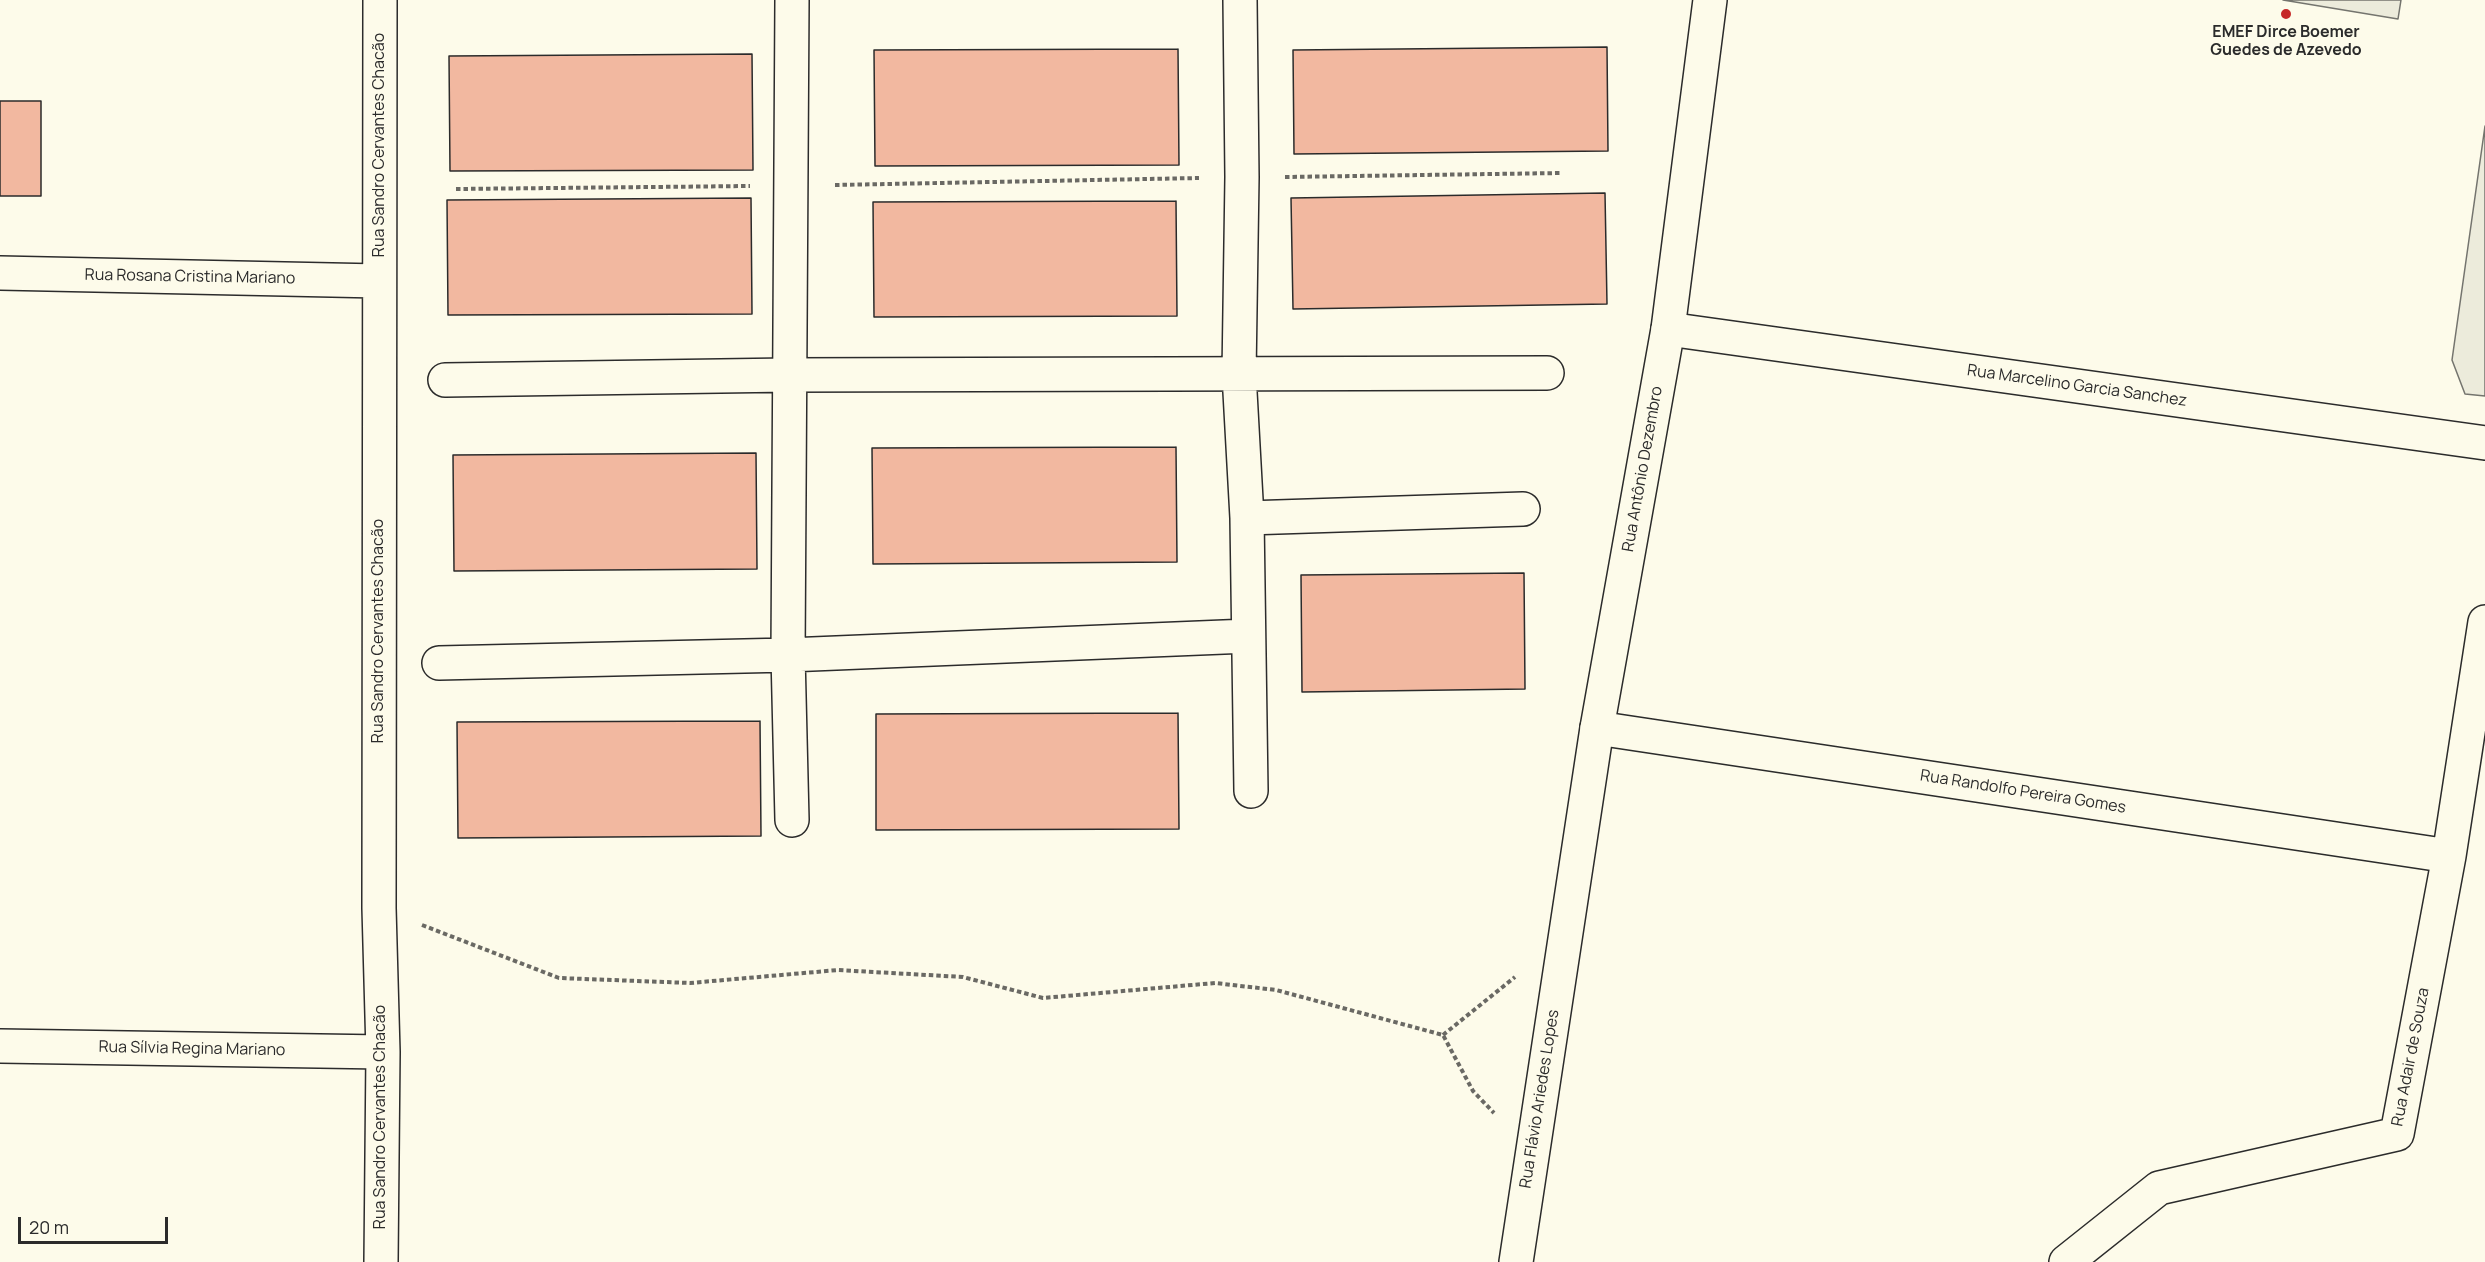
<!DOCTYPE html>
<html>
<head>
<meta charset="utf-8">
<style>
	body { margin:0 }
	#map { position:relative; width:2485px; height:1262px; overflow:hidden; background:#fdfbea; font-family:Manrope,sans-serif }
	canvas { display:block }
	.scale { position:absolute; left:18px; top:1217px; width:150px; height:27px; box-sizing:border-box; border:3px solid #2b2b2b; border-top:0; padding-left:8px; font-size:18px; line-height:21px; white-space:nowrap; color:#2b2b2b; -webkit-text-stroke:4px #fdfbea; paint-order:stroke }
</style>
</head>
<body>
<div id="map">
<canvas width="2485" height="1262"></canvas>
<div class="scale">20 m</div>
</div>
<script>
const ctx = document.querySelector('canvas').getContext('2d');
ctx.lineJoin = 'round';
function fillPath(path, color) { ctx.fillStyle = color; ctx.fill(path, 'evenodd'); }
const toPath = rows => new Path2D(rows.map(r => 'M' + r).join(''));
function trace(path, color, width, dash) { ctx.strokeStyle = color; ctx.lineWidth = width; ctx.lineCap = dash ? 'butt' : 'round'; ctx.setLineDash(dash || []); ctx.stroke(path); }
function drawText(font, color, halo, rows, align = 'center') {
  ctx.font = font + ' Manrope,sans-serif'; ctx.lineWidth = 4.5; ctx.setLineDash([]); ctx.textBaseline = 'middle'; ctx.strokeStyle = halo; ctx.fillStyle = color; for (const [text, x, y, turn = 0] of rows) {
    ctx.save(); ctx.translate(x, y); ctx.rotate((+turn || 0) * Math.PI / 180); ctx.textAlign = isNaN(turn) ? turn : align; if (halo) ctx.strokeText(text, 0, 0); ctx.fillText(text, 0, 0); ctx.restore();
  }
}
const green = toPath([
	[2283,0,2401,0,2398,19,2283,0],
	[2485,126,2485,396,2465,394,2452,360,2485,126]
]);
fillPath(green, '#ecebdb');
trace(green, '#74746e', 1.5);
const building = toPath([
	[1607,47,1608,151,1294,154,1293,50,1607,47],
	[1178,49,1179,165,875,166,874,50,1178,49],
	[752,54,753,170,450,171,449,56,752,54],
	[0,101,41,101,41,196,0,196,0,101],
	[1605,193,1607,304,1293,309,1291,198,1605,193],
	[751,198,752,314,448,315,447,200,751,198],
	[1176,201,1177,316,874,317,873,202,1176,201],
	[1176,447,1177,562,873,564,872,448,1176,447],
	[756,453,757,569,454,571,453,455,756,453],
	[1524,573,1525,689,1302,692,1301,575,1524,573],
	[1178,713,1179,829,876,830,876,714,1178,713],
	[760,721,761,836,458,838,457,722,760,721]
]);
fillPath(building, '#f2b8a0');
trace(building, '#2b2b2b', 1.5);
const street = toPath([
	[380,0,379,908,383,1052,381,1262],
	[792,0,788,655,792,820],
	[1240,0,1242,177,1239,374,1247,518,1251,791],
	[0,273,379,281],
	[1668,329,2485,443],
	[445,380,789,375,1547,373],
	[1247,518,1523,509],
	[439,663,788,655,1248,636],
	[1597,728,2449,856],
	[0,1046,383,1052],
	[2066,1262,2159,1188,2397,1134,2449,856,2485,622]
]);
const secondary = toPath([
	[1516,1262,1597,728,1668,329,1710,0]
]);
trace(street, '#2b2b2b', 36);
trace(secondary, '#2b2b2b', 36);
trace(toPath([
	[1285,177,1561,173],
	[835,185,1199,178],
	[456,189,750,186],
	[422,925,559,978,690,983,838,970,963,977,1043,998,1215,983,1276,990,1443,1035,1473,1091,1494,1113],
	[1443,1035,1515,977]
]), '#6a6964', 4, [4.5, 3]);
trace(street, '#fdfbea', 33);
trace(secondary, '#fdfbea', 33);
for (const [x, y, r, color] of [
	[2286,14,6,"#c62828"]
]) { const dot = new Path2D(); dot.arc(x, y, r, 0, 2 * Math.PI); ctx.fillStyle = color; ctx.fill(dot); trace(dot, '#fdfbea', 2); }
drawText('bold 16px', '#2b2b2b', '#fdfbea', [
	["EMEF Dirce Boemer",2286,33],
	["Guedes de Azevedo",2286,51]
]);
drawText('16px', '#2b2b2b', '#fdfbea', [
	["Rua Sandro Cervantes Chacão",380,145,-90],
	["Rua Rosana Cristina Mariano",190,277,1],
	["Rua Marcelino Garcia Sanchez",2077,386,8],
	["Rua Antônio Dezembro",1643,469,-80],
	["Rua Sandro Cervantes Chacão",379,631,-90],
	["Rua Randolfo Pereira Gomes",2023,792,9],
	["Rua Sílvia Regina Mariano",192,1049,1],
	["Rua Adair de Souza",2411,1057,-79],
	["Rua Flávio Ariedes Lopes",1540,1099,-81],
	["Rua Sandro Cervantes Chacão",381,1117,-90]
]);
</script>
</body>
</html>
